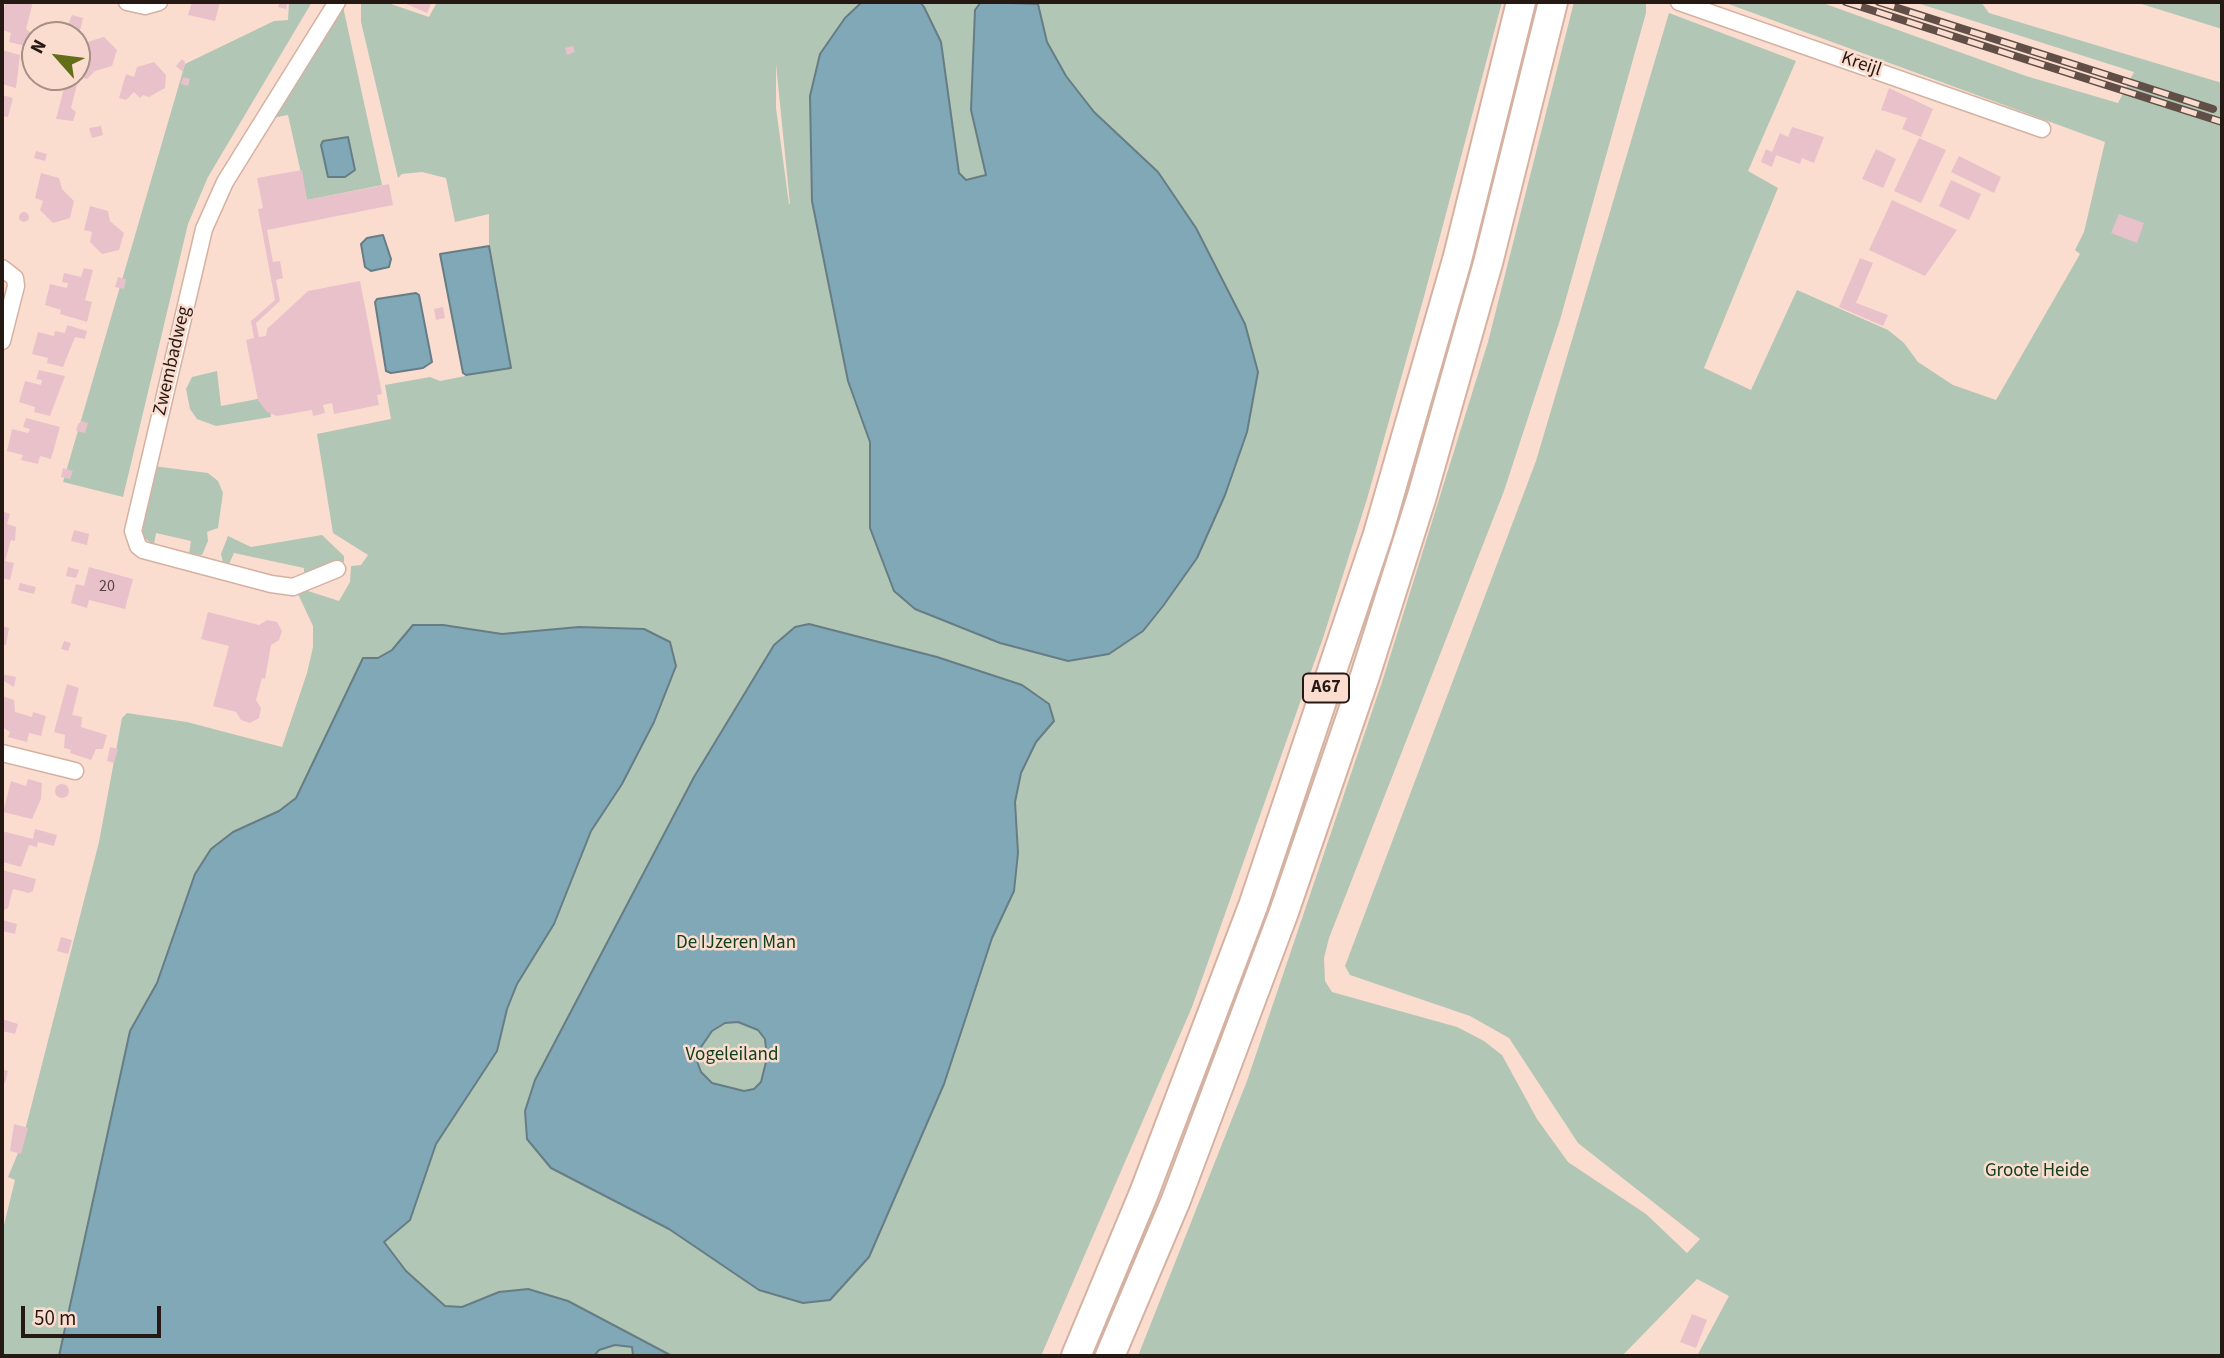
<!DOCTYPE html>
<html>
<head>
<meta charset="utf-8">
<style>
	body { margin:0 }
	#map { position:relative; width:2224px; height:1358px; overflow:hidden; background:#fbddd0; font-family:"Source Sans 3",sans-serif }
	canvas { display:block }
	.frame { position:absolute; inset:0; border:4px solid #261913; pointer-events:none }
	.north { position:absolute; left:21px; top:21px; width:70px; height:70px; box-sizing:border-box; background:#fbddd0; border:2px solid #a68f84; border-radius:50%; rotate:298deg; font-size:19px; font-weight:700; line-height:28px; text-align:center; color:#261913 }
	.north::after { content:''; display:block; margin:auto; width:24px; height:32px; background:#636f18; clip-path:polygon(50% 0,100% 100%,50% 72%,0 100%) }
	.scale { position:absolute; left:21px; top:1306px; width:140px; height:32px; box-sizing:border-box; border:4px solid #261913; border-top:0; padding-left:9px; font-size:21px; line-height:24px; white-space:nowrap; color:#261913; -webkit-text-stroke:5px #fbddd0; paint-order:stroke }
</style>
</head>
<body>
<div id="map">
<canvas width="2224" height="1358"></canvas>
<div class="frame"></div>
<div class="north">N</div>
<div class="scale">50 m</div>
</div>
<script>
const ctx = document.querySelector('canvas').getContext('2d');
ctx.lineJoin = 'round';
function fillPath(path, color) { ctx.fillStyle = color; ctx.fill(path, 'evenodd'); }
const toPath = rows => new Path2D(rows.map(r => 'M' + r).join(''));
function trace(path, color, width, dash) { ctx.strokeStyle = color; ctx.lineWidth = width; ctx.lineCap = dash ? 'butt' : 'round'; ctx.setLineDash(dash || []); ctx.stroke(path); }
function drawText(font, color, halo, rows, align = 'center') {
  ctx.font = font + ' "Source Sans 3",sans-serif'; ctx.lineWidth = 5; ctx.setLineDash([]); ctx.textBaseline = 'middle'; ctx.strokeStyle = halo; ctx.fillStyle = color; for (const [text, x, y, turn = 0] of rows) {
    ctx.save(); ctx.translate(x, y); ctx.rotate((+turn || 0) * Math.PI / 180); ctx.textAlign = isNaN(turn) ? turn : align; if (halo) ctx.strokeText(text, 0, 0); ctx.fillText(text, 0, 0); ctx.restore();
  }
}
fillPath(toPath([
	[289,2,312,2,208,177,188,224,123,497,63,482,185,64,274,21,288,20],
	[342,2,382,185,307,200,288,115,267,119],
	[361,2,385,2,429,17,437,2,1502,2,1425,293,1367,499,1324,635,1192,1007,1041,1356,2,1356,2,1233,15,1180,8,1177,21,1146,99,842,122,718,127,713,187,722,282,747,307,673,313,647,313,626,298,594,305,590,339,601,350,582,351,566,361,565,368,555,333,533,317,434,391,419,385,385,430,377,440,381,511,367,489,246,489,214,455,222,446,178,422,172,402,174,398,178,361,22],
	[776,64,790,204,789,204,776,108],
	[1574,2,1646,2,1646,13,1560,320,1504,491,1329,938,1324,958,1325,981,1332,992,1457,1027,1484,1041,1502,1055,1537,1119,1568,1162,1646,1214,1687,1253,1700,1239,1578,1143,1509,1038,1470,1016,1350,975,1345,966,1536,461,1669,13,1796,61,1748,171,1778,188,1704,368,1751,390,1797,290,1888,330,1904,343,1918,362,1953,385,1996,400,2080,254,2075,250,2084,232,2105,142,1723,2,1820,2,2026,76,2118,103,2134,72,1914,2,1981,2,1989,13,2222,83,2222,1356,1697,1356,1729,1296,1697,1279,1622,1356,1138,1356,1247,1081,1383,679,1488,342],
	[2135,2,2222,2,2222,29],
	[217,371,221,406,268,397,271,417,216,426,197,419,190,409,186,389,192,377],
	[153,466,208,473,218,481,223,493,218,528,207,532,208,541,202,555,189,554,191,541,156,533,154,545,140,535],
	[322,535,344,556,344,562,304,575,304,568,234,553,229,564,223,563,221,554,228,536,251,547]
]), '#b1c6b4');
const water = toPath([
	[862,2,920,2,924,7,941,42,959,173,966,180,986,175,971,110,975,10,981,2,1038,4,1047,42,1066,76,1094,112,1158,172,1196,228,1245,324,1258,372,1247,432,1225,495,1197,558,1163,606,1143,631,1109,654,1068,661,1000,643,915,609,894,591,870,528,870,442,848,381,812,201,810,96,820,54,845,18,862,2],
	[348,137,355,170,345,177,328,177,321,145,323,141,348,137],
	[383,235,391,259,389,267,371,271,365,267,361,244,367,238,383,235],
	[489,246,511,368,466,375,463,373,440,254,489,246],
	[416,293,419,295,432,362,423,368,391,373,386,371,375,302,377,299,416,293],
	[809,624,937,657,1022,685,1049,704,1054,721,1036,742,1021,773,1015,802,1018,853,1014,891,992,938,944,1084,869,1257,830,1300,803,1303,759,1290,669,1229,551,1168,527,1139,525,1111,535,1080,694,777,774,645,795,627,809,624],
	[738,1022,758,1030,765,1039,767,1058,761,1082,754,1089,744,1091,712,1083,701,1072,697,1061,699,1050,712,1031,725,1023,738,1022],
	[413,625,443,625,502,634,579,627,644,629,670,642,676,666,654,722,622,784,591,831,554,924,517,984,507,1009,497,1051,436,1144,410,1220,384,1242,406,1271,445,1306,462,1307,499,1292,528,1289,568,1301,672,1356,633,1356,632,1347,615,1345,599,1350,594,1356,59,1356,130,1031,157,983,195,874,211,849,233,832,279,811,296,798,363,658,378,658,392,650,413,625]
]);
fillPath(water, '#81a8b6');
trace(water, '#667d85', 2);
fillPath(toPath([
	[6,2,33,2,26,29,35,36,35,60,23,57,26,46,9,42,11,33,2,30,2,14],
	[192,2,220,2,215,21,188,15],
	[280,2,288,2,286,9,278,7],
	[402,2,432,2,427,13],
	[72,15,83,18,79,35,64,35],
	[104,37,117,50,112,66,95,71,87,79,79,77,71,108,76,112,73,121,56,119,67,77,77,77,77,49,85,51,87,42],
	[573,46,575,52,567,55,565,48],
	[2,50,20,55,16,88,2,84],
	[182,59,185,62,183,72,176,66],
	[154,62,166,75,165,88,149,97,143,95,140,98,134,92,126,100,119,98,126,74,134,77,137,67],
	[183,77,190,79,188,86,181,84],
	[1889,88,1933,109,1921,137,1902,129,1907,118,1881,110],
	[2,95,13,98,8,117,2,116],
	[101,126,103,135,92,138,89,128],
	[1792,127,1824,137,1814,163,1802,158,1800,164,1776,155,1772,167,1761,162,1766,149,1772,152,1780,133,1788,137],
	[1919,138,1946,150,1921,203,1894,191],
	[1876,149,1896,159,1883,188,1862,179],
	[36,151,47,154,45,161,34,158],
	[1959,156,2001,177,1994,193,1951,172],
	[302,170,307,200,389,184,393,205,267,230,273,262,280,261,283,278,276,280,280,301,256,323,259,337,266,336,267,329,308,291,360,281,382,394,377,395,379,405,334,414,332,403,323,405,325,413,313,416,312,410,277,416,267,412,258,400,246,340,254,338,251,321,275,300,258,209,263,208,257,178],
	[41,173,59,178,62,189,74,201,70,218,53,223,40,210,43,201,35,198],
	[1951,180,1981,194,1969,220,1939,206],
	[1892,200,1957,230,1925,276,1869,250],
	[90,206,108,211,110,221,124,233,119,250,102,254,90,242,92,232,84,230],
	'19 217a5 5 0 1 1 10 0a5 5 0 1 1-10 0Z',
	[2119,214,2144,223,2137,243,2111,233],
	[1860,258,1873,263,1856,303,1888,315,1883,326,1839,307],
	[84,268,93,270,85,300,92,302,87,322,60,314,61,310,45,305,50,284,67,288,68,283,62,282,64,273,81,277],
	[118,277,126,279,124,289,115,287],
	[443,307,445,318,436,320,434,309],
	[67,325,87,331,85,339,75,337,63,367,47,363,48,358,32,354,38,332,54,336,55,331,65,333],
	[39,370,65,376,50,416,34,412,35,407,19,402,25,381,41,385,42,380,36,379],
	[26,418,60,427,51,459,40,456,38,464,21,460,23,455,7,451,12,429,28,433,30,429,23,427],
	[82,421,88,423,85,433,76,431,78,424],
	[63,468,73,471,70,479,61,477],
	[2,511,10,514,7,524,16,527,15,541,11,540,5,561,14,563,10,580,2,578],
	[74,530,89,534,87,545,71,541],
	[68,567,79,570,76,578,66,576],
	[89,567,133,579,125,609,89,600,87,608,71,603,76,584,84,586],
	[20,583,36,587,34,594,18,590],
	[208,612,259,625,267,620,277,622,282,631,279,640,271,645,265,679,262,678,256,700,261,708,259,718,250,723,241,720,236,712,213,706,229,646,201,639],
	[2,626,9,628,6,645,2,645],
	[64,641,71,643,68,651,61,649],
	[2,674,16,677,14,687,2,680],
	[67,684,79,688,72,715,82,717,81,727,107,735,103,749,96,749,91,760,70,753,71,750,64,748,65,735,54,732],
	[2,696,14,700,15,712,32,717,33,712,46,716,41,736,29,733,27,742,8,737,10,732,2,727],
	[110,747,118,749,114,763,107,761],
	[28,779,42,783,41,799,32,819,3,812,11,781,26,786],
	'55 791a7 7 0 1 1 14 0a7 7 0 1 1-14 0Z',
	[35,829,57,835,54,846,38,842,37,847,29,845,21,867,3,862,2,831,33,839],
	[2,870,36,879,33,891,29,893,13,889,8,908,2,911],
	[2,920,17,924,15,934,2,931],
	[61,937,72,940,68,954,57,951],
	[2,1019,18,1024,15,1034,2,1031],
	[2,1069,8,1071,5,1083,2,1082],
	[14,1124,28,1128,21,1154,10,1151],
	[1692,1314,1707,1320,1696,1348,1680,1342]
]), '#e8c1cb');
const street = toPath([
	[127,2,145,6,159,2],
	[1679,2,2042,129],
	[2,268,15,278,16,286,2,341],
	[337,569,293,587,271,584,143,550,138,546,133,531,204,229,225,182,337,2],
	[2,753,75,771]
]);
const highway = toPath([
	[1076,1356,1144,1193,1253,906,1378,534,1457,260,1521,2],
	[1110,1356,1176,1200,1284,912,1365,676,1422,496,1488,263,1553,2]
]);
trace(street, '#d5b1a1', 19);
trace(highway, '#d5b1a1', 32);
trace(street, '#fff', 16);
trace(highway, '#fff', 28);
const rail = toPath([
	[1846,2,2222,122],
	[1879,2,2213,109]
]);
trace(rail, '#614f47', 8);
trace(rail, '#fbddd0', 5, [16]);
drawText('16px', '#564341', null, [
	["20",107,587]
]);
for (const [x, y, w] of [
	[1326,688,46]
]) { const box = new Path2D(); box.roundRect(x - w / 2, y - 14.5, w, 29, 5); ctx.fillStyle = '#fbddd0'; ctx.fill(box); trace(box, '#261913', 2); }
drawText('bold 18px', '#261913', null, [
	["A67",1326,688]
]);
drawText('19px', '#261913', '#fbddd0', [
	["Kreijl",1861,65,19],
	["Zwembadweg",173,361,-77]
]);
drawText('19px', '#12411e', '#fbddd0', [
	["De IJzeren Man",736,944],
	["Vogeleiland",732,1056],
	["Groote Heide",2037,1172]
]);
</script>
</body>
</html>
